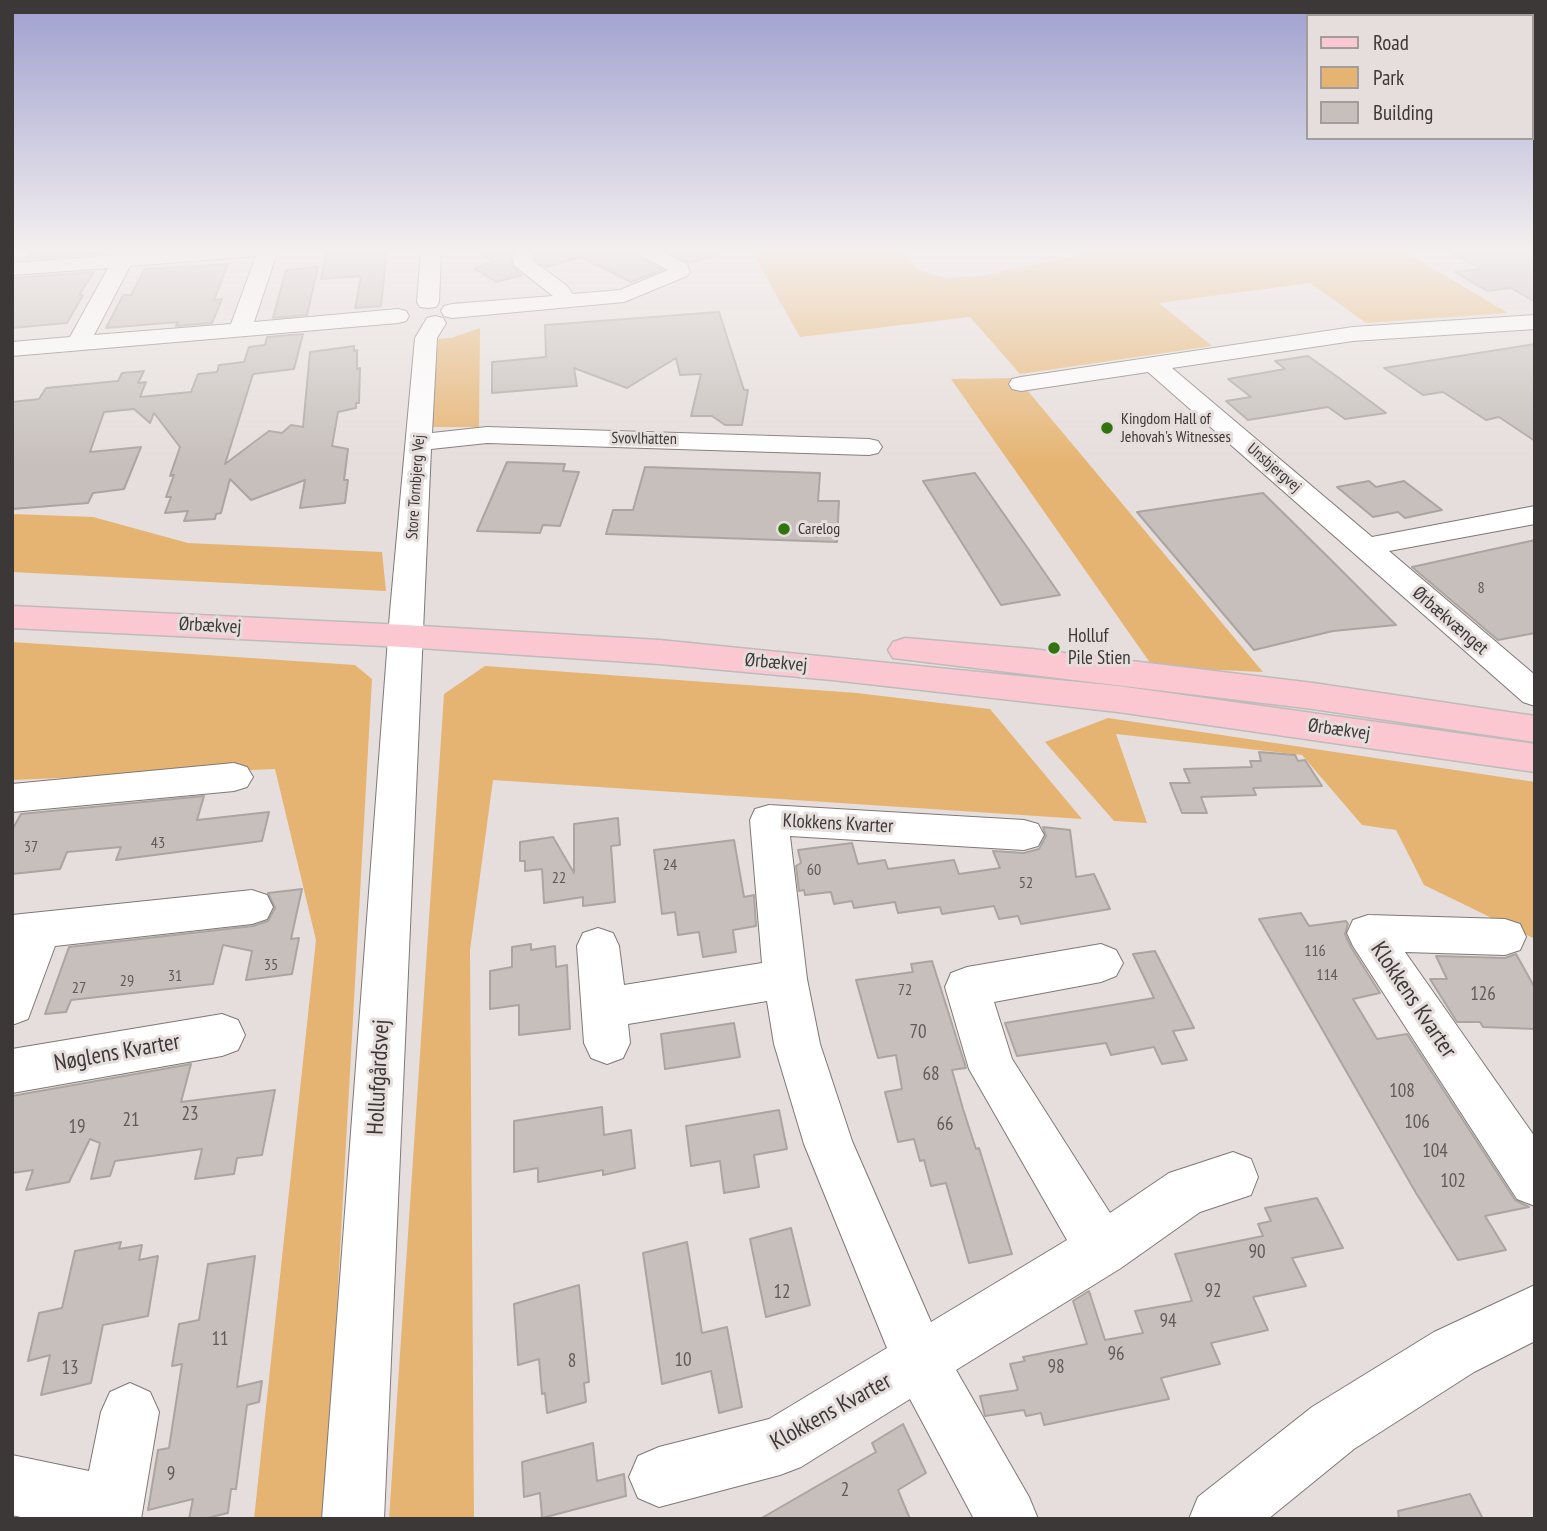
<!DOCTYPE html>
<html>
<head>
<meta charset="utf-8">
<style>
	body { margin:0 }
	#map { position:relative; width:1547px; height:1531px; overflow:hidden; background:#e6dedc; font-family:"PT Sans Narrow",sans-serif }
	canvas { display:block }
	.frame { position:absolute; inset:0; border:14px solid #3c3838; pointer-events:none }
	.legend { position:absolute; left:1306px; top:14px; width:228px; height:126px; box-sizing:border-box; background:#e6dedc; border:2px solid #a29c9a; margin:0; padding:9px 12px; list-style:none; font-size:21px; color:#3c3838 }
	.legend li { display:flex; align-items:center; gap:14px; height:35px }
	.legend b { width:35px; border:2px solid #a29c9a }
</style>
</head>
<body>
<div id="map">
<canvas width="1547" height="1531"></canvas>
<div class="frame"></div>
<ul class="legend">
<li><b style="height:9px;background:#fbc8d1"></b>Road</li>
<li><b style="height:19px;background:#e6b472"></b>Park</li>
<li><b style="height:19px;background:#c6bfbb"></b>Building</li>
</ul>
</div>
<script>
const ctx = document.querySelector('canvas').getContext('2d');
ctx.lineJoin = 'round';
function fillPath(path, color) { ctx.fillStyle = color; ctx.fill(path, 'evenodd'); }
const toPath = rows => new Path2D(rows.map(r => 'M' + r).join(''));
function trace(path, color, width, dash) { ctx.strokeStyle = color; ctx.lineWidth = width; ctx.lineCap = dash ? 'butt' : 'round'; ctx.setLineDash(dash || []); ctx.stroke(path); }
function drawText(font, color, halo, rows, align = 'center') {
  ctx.font = font + ' "PT Sans Narrow",sans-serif'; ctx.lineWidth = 6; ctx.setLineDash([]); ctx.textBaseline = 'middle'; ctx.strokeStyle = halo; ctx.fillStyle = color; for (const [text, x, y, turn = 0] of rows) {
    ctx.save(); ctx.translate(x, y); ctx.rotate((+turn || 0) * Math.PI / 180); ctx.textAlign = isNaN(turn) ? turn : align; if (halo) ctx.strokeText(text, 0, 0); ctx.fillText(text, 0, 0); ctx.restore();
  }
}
fillPath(toPath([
	[751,250,902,250,918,270,946,278,982,276,1100,250,1402,250,1508,313,1366,323,1310,283,1159,303,1212,346,1020,374,970,317,800,337],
	[480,328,479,427,432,427,438,339,451,338],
	[1017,378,1263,672,1153,667,951,379],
	[12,514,93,517,188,543,382,552,386,591,12,572],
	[12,642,355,665,372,679,325,1519,254,1519,316,940,275,769,12,780],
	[485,666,857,693,990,709,1082,819,493,780,470,950,474,1519,389,1519,444,694],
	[1108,718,1535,782,1535,939,1424,885,1396,830,1362,825,1302,755,1116,734,1147,823,1114,821,1045,742]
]), '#e6b472');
const building = toPath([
	[32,250,107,250,105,253,26,259,32,250],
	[327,250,387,250,381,306,355,308,361,276,321,279,327,250],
	[475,250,512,250,511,265,522,275,496,282,474,268,494,262,475,250],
	[536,250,632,250,637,256,662,270,631,282,581,257,546,267,536,260,536,250],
	[664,250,719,250,719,254,690,263,664,250],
	[1447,250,1524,250,1535,255,1535,302,1511,288,1487,291,1455,272,1481,269,1447,250],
	[228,264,214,300,222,299,212,323,176,326,178,322,106,328,123,295,131,295,145,269,228,264],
	[318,267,307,315,273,318,286,270,318,267],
	[94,272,79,295,83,295,67,323,12,328,13,278,94,272],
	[719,312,744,390,748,390,742,425,725,425,712,416,691,416,701,374,680,375,676,358,627,388,574,368,577,386,492,393,492,362,546,357,545,325,719,312],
	[303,334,294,369,253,374,225,464,269,431,282,433,291,425,303,427,310,352,354,346,354,351,357,350,357,369,360,368,359,403,356,403,356,408,338,412,332,446,348,449,344,480,348,480,345,503,300,508,305,480,251,500,230,479,221,513,216,514,215,519,184,521,188,511,165,513,171,497,166,497,174,475,170,476,180,447,154,413,150,423,134,409,104,412,90,452,141,447,124,489,93,493,88,503,12,509,12,402,39,399,46,388,118,381,122,373,144,371,138,383,146,382,140,397,191,392,198,374,217,372,219,365,244,362,249,347,265,345,267,337,303,334],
	[1535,344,1535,441,1499,417,1486,420,1443,392,1423,395,1384,368,1535,344],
	[1308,356,1339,378,1386,413,1345,419,1328,407,1248,420,1226,401,1251,397,1228,379,1285,369,1275,361,1308,356],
	[507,462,565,464,563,471,579,472,560,526,543,525,540,533,477,531,507,462],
	[645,467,820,473,818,501,839,501,837,542,606,534,613,510,633,510,645,467],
	[975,473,1029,550,1060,595,1001,605,923,481,975,473],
	[1369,481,1376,487,1404,481,1442,510,1405,518,1398,512,1373,517,1337,487,1369,481],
	[1263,493,1329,558,1396,625,1333,631,1254,650,1137,512,1263,493],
	[1535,540,1535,633,1498,640,1412,567,1535,540],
	[1259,752,1295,755,1298,761,1305,760,1322,786,1253,788,1256,795,1201,797,1207,813,1182,813,1170,783,1190,783,1184,769,1252,767,1250,761,1261,761,1259,752],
	[204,796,197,820,269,812,262,841,116,860,121,847,67,852,60,869,12,874,12,830,21,814,204,796],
	[618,818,620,845,611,846,615,902,583,906,583,897,544,903,542,869,525,871,525,861,520,861,520,842,553,837,574,873,574,824,618,818],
	[1043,827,1070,830,1076,877,1094,874,1110,909,1021,924,1018,916,999,919,994,906,942,914,940,907,898,913,895,902,854,908,852,901,834,904,831,892,805,895,804,890,799,891,796,866,801,863,798,850,852,843,858,864,885,860,888,869,954,860,959,874,1000,868,993,851,1024,853,1039,849,1046,836,1043,827],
	[734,840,744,897,754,895,756,926,733,930,736,952,703,957,699,932,678,935,675,912,662,914,654,850,734,840],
	[302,889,291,939,299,938,292,974,246,980,252,951,223,945,213,984,71,1000,66,1012,45,1014,69,947,253,926,268,921,275,908,268,893,302,889],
	[1301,913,1309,926,1346,921,1348,924,1345,934,1351,947,1380,993,1353,999,1377,1039,1407,1034,1515,1200,1529,1207,1485,1216,1506,1250,1458,1260,1416,1193,1259,919,1301,913],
	[531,944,531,950,555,946,556,967,567,965,570,1029,519,1035,519,1005,490,1009,490,971,512,967,512,947,531,944],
	[1155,951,1194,1028,1173,1031,1187,1060,1162,1064,1154,1047,1111,1055,1106,1043,1017,1056,1005,1023,1154,998,1133,954,1155,951],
	[1516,954,1535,988,1535,1029,1483,1027,1480,1022,1457,1022,1430,979,1447,979,1436,956,1505,958,1516,954],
	[932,961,966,1068,952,1070,963,1109,976,1149,979,1148,1012,1254,969,1263,946,1183,931,1186,924,1160,920,1161,914,1139,898,1142,885,1092,902,1089,896,1055,878,1058,856,980,913,972,911,964,932,961],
	[734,1023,740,1057,665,1069,661,1034,734,1023],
	[191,1064,181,1102,275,1090,262,1155,237,1158,234,1174,195,1179,202,1149,115,1161,110,1176,91,1179,100,1143,90,1139,69,1182,26,1190,33,1170,12,1173,12,1096,191,1064],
	[602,1107,604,1135,631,1130,635,1168,603,1175,603,1170,538,1182,538,1168,514,1172,514,1121,602,1107],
	[779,1110,787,1149,754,1155,759,1187,724,1193,720,1161,691,1166,686,1126,779,1110],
	[1317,1198,1343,1248,1292,1258,1306,1286,1253,1297,1268,1330,1211,1343,1220,1364,1161,1378,1169,1399,1044,1425,1041,1413,1026,1416,1024,1410,985,1416,980,1396,1018,1390,1010,1364,1025,1361,1023,1357,1087,1344,1073,1301,1089,1291,1105,1340,1143,1333,1135,1311,1192,1301,1175,1254,1263,1236,1258,1224,1271,1221,1265,1208,1317,1198],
	[791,1228,810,1305,766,1317,750,1239,791,1228],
	[121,1242,119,1249,142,1245,139,1260,158,1256,148,1316,103,1325,91,1383,41,1395,50,1355,28,1361,39,1313,62,1308,75,1251,121,1242],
	[687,1242,702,1333,727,1327,742,1407,719,1413,711,1371,662,1384,643,1253,687,1242],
	[255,1256,237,1387,262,1381,259,1402,247,1405,236,1489,231,1489,228,1513,203,1519,189,1519,193,1499,148,1510,158,1450,169,1448,182,1364,172,1366,179,1324,199,1320,208,1264,255,1256],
	[579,1285,589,1382,584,1383,586,1402,547,1413,545,1393,542,1394,539,1359,518,1365,514,1304,579,1285],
	[903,1424,926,1473,898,1490,910,1519,760,1519,876,1452,872,1443,903,1424],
	[593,1443,597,1481,624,1474,626,1496,542,1518,540,1493,524,1497,522,1462,593,1443],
	[1470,1494,1483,1519,1399,1519,1398,1511,1470,1494]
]);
fillPath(building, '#c6bfbb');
trace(building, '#aba5a1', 2);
const minor = toPath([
	[118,250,138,250,136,253,184,250,278,250,254,322,398,309,406,311,409,316,406,321,398,323,12,356,12,342,70,337,108,268,12,275,12,263,115,255,118,250],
	[256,256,231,324,94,335,130,266,256,256],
	[421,250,441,250,439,302,436,307,428,308,420,307,417,302,421,250],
	[514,250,534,250,533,261,566,285,573,294,620,290,668,270,638,254,635,250,659,250,687,264,690,272,687,276,624,302,452,318,444,316,441,311,444,306,452,304,553,296,516,267,513,263,514,250],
	[1535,315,1535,329,1353,341,1172,368,1372,537,1535,506,1535,524,1389,551,1535,675,1535,706,1523,702,1148,372,1021,391,1012,389,1009,384,1012,379,1021,377,1353,327,1535,315],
	[435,316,443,318,446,323,437,338,432,433,487,427,869,439,878,441,882,447,878,453,869,455,487,443,431,449,384,1519,322,1519,390,612,415,338,427,318,435,316],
	[234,763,247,767,253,777,247,787,234,791,12,812,12,784,234,763],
	[769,805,1024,820,1038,824,1044,835,1038,846,1024,850,790,836,807,979,820,1044,852,1141,931,1322,1067,1240,969,1069,945,987,951,973,967,967,1101,944,1116,950,1123,963,1116,976,1101,982,994,1002,1012,1059,1110,1213,1169,1173,1233,1152,1251,1159,1258,1177,1251,1195,1200,1212,1121,1268,956,1370,1029,1497,1038,1519,974,1519,910,1399,801,1467,780,1475,659,1507,638,1498,629,1477,638,1456,659,1447,769,1419,887,1348,804,1144,774,1044,767,1001,628,1024,630,1043,623,1058,607,1064,591,1058,584,1043,577,946,583,933,598,928,613,933,619,946,624,985,762,963,750,820,755,809,769,805],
	[252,890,267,895,273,907,267,919,252,924,55,946,28,1019,12,1025,12,915,252,890],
	[1368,915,1505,919,1520,924,1526,937,1520,950,1505,955,1405,952,1535,1137,1535,1206,1517,1199,1353,946,1347,933,1353,920,1368,915],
	[222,1014,238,1020,245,1035,238,1050,222,1056,12,1093,12,1049,222,1014],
	[1535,1285,1535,1341,1474,1372,1354,1449,1268,1519,1189,1519,1198,1497,1312,1407,1434,1332,1535,1285],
	[130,1383,150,1392,159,1412,141,1519,29,1519,12,1515,12,1455,89,1471,101,1412,110,1392,130,1383]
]);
const major = toPath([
	[12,606,404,625,659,640,1118,686,1535,744,1535,772,1118,712,832,680,659,664,404,647,12,628,12,606],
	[905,638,1032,649,1313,683,1535,716,1535,742,1313,709,893,658,888,650,893,642,905,638]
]);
trace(minor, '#7f7877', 2);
trace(major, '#bdbbbb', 3);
fillPath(minor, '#fff');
fillPath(major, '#fbc8d1');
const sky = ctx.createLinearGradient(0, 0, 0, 464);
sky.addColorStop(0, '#9e9fcf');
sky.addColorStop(0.54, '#f4f0ef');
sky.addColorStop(1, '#f4f0ef00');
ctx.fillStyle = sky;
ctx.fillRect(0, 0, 1547, 464);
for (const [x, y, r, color] of [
	[1107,428,7,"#317310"],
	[784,529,7,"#317310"],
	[1054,648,7,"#317310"]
]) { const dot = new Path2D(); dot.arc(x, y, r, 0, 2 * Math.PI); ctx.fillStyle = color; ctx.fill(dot); trace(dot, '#e6dedc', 2.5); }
drawText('16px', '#3c3838', '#e6dedc', [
	["Kingdom Hall of",1121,419],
	["Jehovah's Witnesses",1121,437],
	["Carelog",798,529]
], 'left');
drawText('16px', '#3c3838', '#e6dedc', [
	["Svovlhatten",644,439,1],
	["Unsbjergvej",1274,468,41],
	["Store Tornbjerg Vej",416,487,-86]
]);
drawText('16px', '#5e5a59', null, [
	["8",1481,588],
	["43",158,843],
	["37",31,847],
	["24",670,865],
	["60",814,870],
	["22",559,878],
	["52",1026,883],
	["116",1315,951],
	["35",271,965],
	["114",1327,975],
	["31",175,976],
	["29",127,981],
	["27",79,988],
	["72",905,990]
]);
drawText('19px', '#3c3838', '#e6dedc', [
	["Ørbækvænget",1450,621,41],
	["Ørbækvej",210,626,3],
	["Ørbækvej",776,663,5],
	["Ørbækvej",1339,730,8],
	["Klokkens Kvarter",838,824,3]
]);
drawText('19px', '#3c3838', '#e6dedc', [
	["Holluf",1068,637],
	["Pile Stien",1068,659]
], 'left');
drawText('19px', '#5e5a59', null, [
	["126",1483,995],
	["70",918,1033],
	["68",931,1075],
	["108",1402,1092],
	["23",190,1115],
	["21",131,1121],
	["106",1417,1123],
	["66",945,1125],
	["19",77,1128],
	["104",1435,1152],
	["102",1453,1182],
	["90",1257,1253],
	["92",1213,1292],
	["12",782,1293],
	["94",1168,1322],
	["11",220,1340],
	["96",1116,1355],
	["10",683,1361],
	["8",572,1362],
	["98",1056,1368],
	["13",70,1369],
	["9",171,1475],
	["2",845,1491]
]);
drawText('23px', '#3c3838', '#e6dedc', [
	["Klokkens Kvarter",1413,1000,56],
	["Nøglens Kvarter",117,1053,-10],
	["Hollufgårdsvej",379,1077,-87],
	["Klokkens Kvarter",831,1412,-29]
]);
</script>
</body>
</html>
